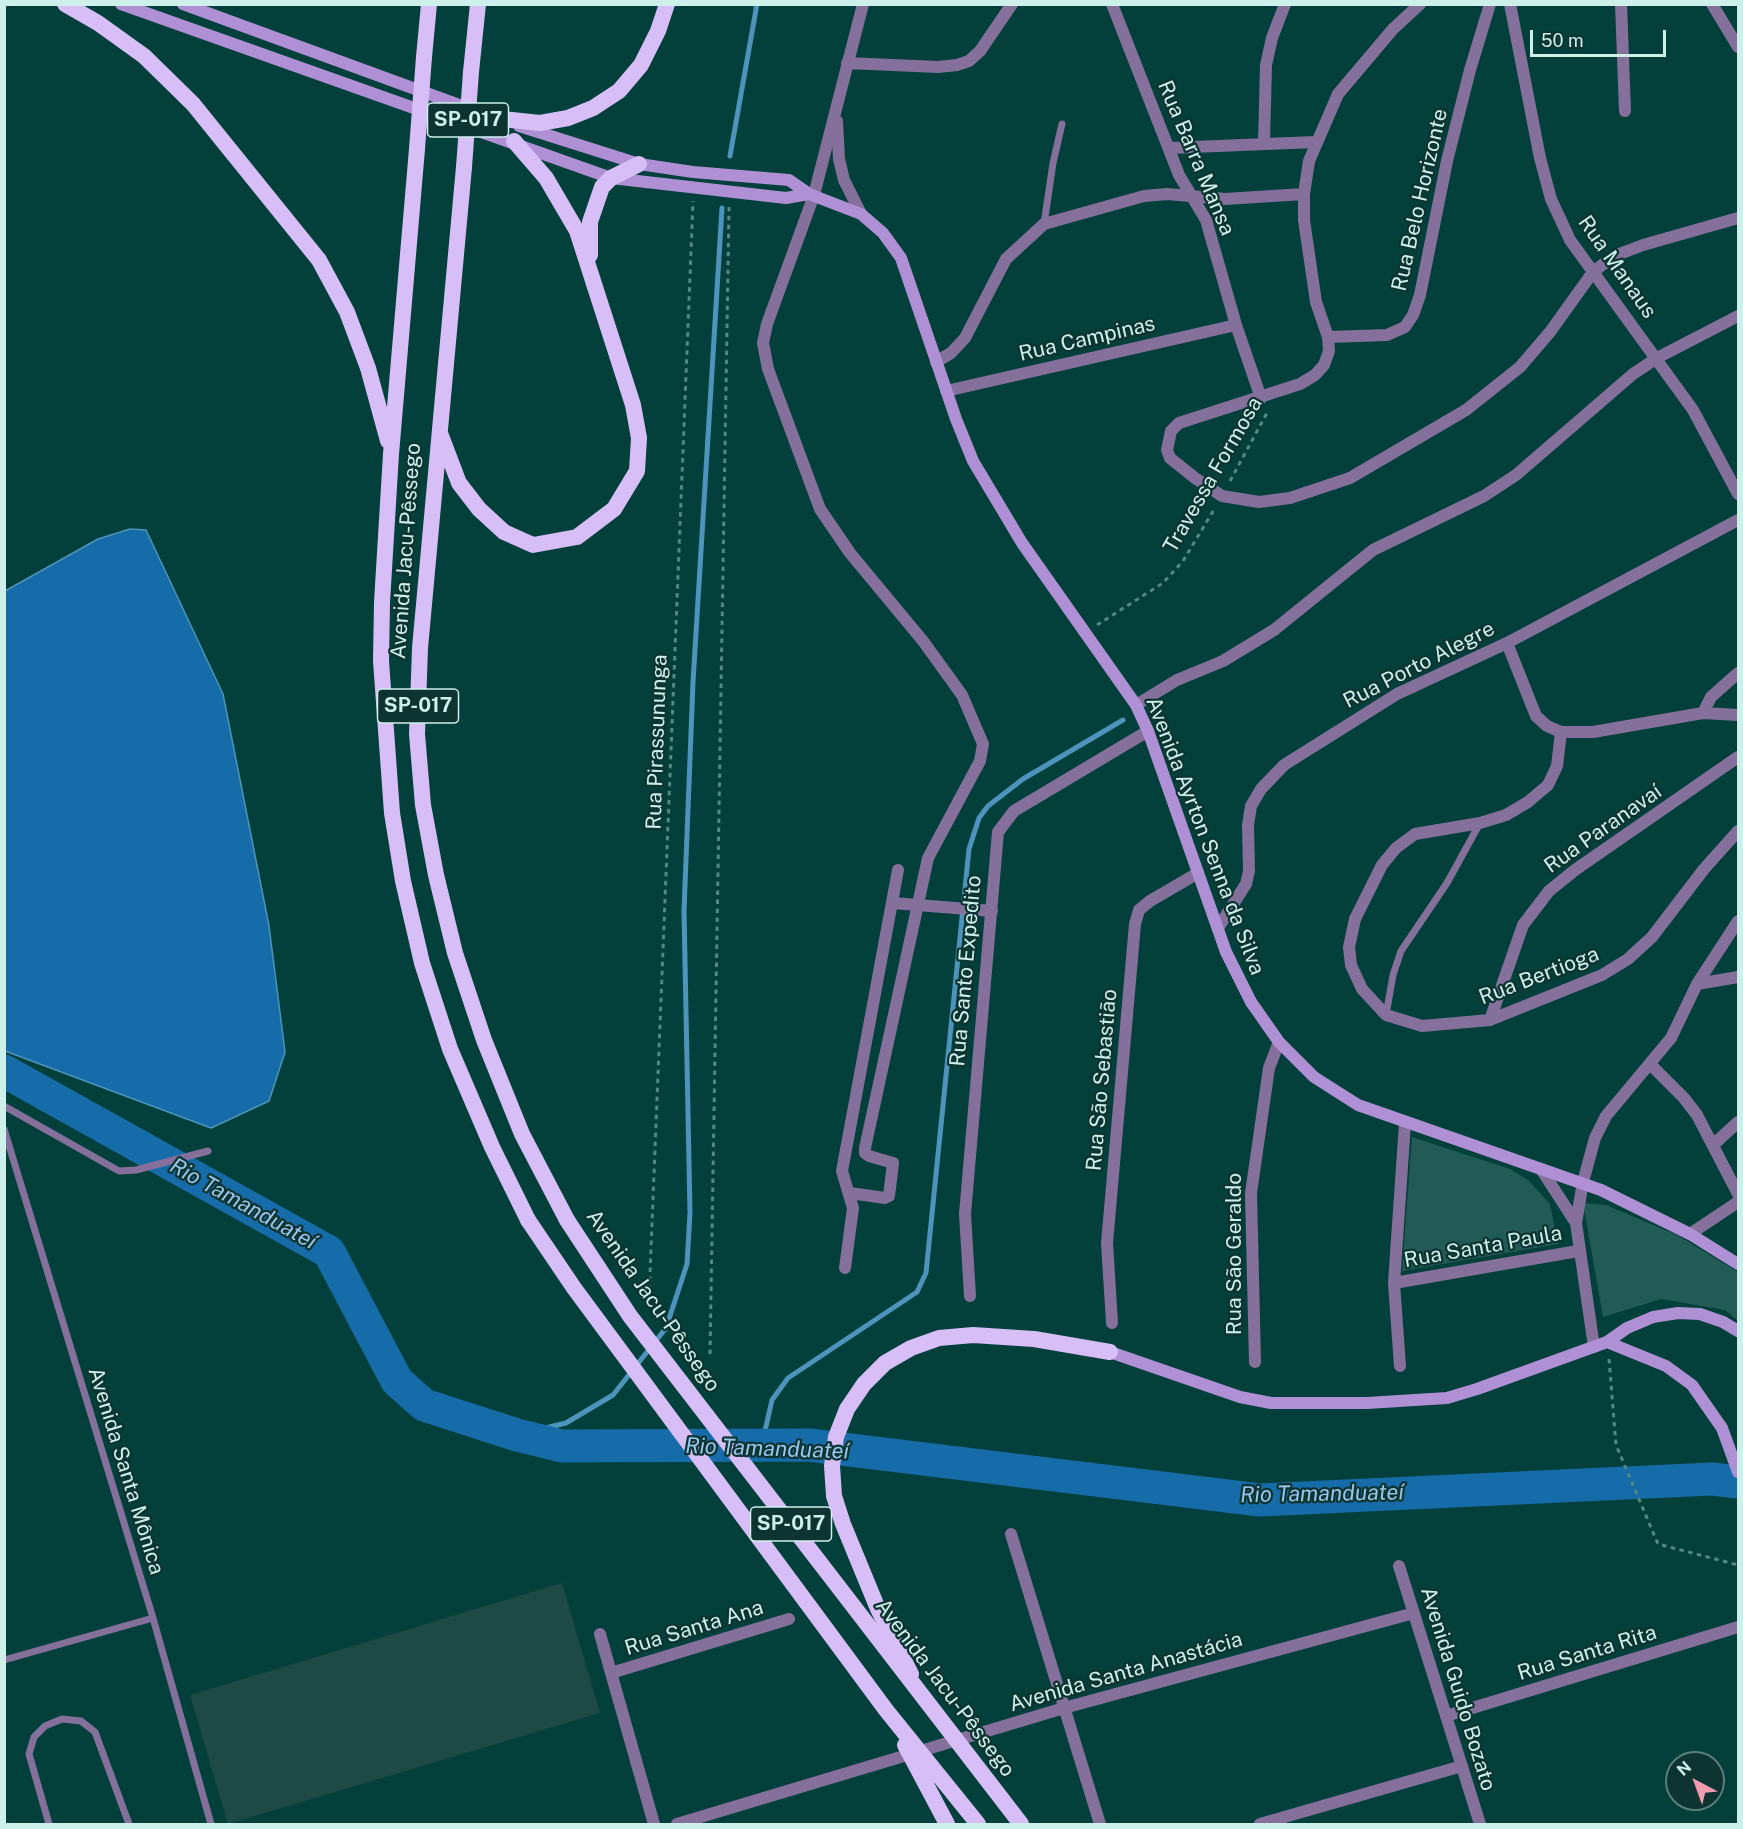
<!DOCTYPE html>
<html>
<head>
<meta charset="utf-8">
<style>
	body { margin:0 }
	#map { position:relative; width:1743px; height:1829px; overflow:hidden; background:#03403b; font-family:"Public Sans",sans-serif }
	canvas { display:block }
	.frame { position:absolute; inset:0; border:6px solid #cef0eb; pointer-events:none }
	.north { position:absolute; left:1665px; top:1751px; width:60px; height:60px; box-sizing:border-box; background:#0d3430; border:2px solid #5a7f7b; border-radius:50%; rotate:319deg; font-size:16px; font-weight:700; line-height:24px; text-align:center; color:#cef0eb }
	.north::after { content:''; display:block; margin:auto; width:21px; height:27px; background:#f29aae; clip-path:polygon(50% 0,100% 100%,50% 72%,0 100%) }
	.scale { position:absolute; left:1530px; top:30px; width:136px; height:27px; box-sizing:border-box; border:3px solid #cef0eb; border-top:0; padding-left:8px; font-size:18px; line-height:21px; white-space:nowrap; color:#cef0eb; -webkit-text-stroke:4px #0d3430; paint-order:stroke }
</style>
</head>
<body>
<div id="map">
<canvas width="1743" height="1829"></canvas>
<div class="frame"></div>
<div class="north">N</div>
<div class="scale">50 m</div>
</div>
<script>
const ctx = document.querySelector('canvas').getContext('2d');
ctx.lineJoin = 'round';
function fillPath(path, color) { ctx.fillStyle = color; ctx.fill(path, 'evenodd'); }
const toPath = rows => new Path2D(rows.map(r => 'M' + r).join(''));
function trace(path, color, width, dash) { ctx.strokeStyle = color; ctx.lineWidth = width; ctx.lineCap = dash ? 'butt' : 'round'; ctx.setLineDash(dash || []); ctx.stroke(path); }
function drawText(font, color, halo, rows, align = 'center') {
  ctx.font = font + ' "Public Sans",sans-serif'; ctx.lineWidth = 4.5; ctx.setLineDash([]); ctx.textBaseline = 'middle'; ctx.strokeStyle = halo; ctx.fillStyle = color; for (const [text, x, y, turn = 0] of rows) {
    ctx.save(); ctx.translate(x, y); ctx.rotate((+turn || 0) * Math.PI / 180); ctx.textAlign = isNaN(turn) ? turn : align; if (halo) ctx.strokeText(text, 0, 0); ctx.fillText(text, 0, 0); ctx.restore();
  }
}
fillPath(toPath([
	[562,1583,600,1713,228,1824,190,1695]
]), '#1e4944');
fillPath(toPath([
	[1412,1137,1510,1169,1528,1180,1550,1204,1558,1244,1402,1271],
	[1583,1203,1606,1205,1677,1235,1738,1272,1738,1321,1725,1310,1661,1299,1603,1317]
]), '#225b55');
const water = toPath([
	[130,529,146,530,223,694,269,926,285,1052,269,1101,211,1128,5,1051,5,591,98,539,130,529]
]);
fillPath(water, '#156ca8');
trace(water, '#4c94bc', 1.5);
trace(toPath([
	[730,156,757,4],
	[517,1435,566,1423,613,1395,666,1328,687,1264,690,1213,684,911,693,682,722,208],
	[762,1444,772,1400,788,1378,917,1292,926,1273,969,849,979,818,988,806,1023,779,1123,720]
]), '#4c94bc', 5);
trace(toPath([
	[4,1071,329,1252,397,1381,424,1405,517,1435,562,1446,809,1445,1260,1500,1712,1479,1738,1482]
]), '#156ca8', 33);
trace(toPath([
	[1230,481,1268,411],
	[1097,625,1163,583,1183,561,1215,508],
	[649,1299,693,201],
	[710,1354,729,207],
	[1609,1359,1616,1445,1658,1544,1738,1565]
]), '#568883', 3, [4.5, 4.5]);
trace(toPath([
	[1044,224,1053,163,1062,124],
	[1386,1015,1393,975,1401,951,1447,883,1480,823],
	[4,1106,119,1171,136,1170,208,1151],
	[4,1129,153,1618,211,1824],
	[4,1660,153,1618],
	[49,1824,29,1754,34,1737,45,1726,62,1719,81,1721,95,1732,129,1824]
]), '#84709b', 7);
trace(toPath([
	[1112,4,1179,175,1206,220,1236,325,1261,398],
	[1420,4,1393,29,1338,94,1309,161,1304,194,1304,220,1316,302,1328,337,1329,351,1324,365,1315,375,1300,384,1179,423,1171,431,1167,450,1170,458,1195,478,1222,496,1259,502,1290,498,1350,478,1466,410,1520,367,1550,332,1593,272,1614,256,1643,245,1738,218],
	[1510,4,1540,158,1551,199,1570,240,1693,410,1738,494],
	[1621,4,1625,111],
	[1712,4,1738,47],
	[847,63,938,67,957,65,969,61,980,51,1012,4],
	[837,121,839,159,844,180,861,214],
	[1264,144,1266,65,1272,38,1285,4],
	[1169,148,1315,142],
	[1328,337,1387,335,1405,327,1413,315,1420,295,1447,161,1470,70,1490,4],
	[936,362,951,353,965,338,1006,259,1044,224,1144,196,1167,194,1225,199,1304,194],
	[946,391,1236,325],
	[1507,643,1536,716,1547,726,1561,732,1593,732,1703,713,1738,715],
	[1136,705,1177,680,1223,661,1274,630,1373,550,1484,496,1516,475,1633,374,1657,358,1738,316],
	[1703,713,1711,697,1738,673],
	[1561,732,1557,766,1548,785,1528,802,1506,815,1480,823,1415,834,1396,848,1382,865,1355,919,1349,947,1351,965,1362,989,1386,1015,1422,1026,1490,1020,1602,975,1628,959,1652,937,1704,869,1738,831],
	[893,903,992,911],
	[1218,928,1246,884,1249,871,1248,825,1251,806,1261,789,1284,765,1397,694,1507,643,1738,520],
	[1697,984,1738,977],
	[1490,1020,1523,925,1549,891,1575,870,1738,757],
	[1651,1065,1684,1098,1697,1115,1738,1194],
	[1713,1145,1738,1122],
	[1541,1169,1576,1223],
	[850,1193,885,1198,889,1196,893,1163,869,1156,865,1153,865,1148,928,858,980,761,983,744,962,695,923,641,850,553,820,509,768,369,763,343,767,324,814,195,863,4],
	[1690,1234,1738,1202],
	[845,1268,853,1208,842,1171,898,870],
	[1394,1283,1578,1251],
	[970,1296,965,1214,998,832,1014,811,1148,731],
	[1112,1323,1107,1243,1135,924,1139,910,1150,901,1198,873],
	[1594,1347,1576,1223,1583,1182,1595,1138,1606,1116,1671,1038,1697,984,1738,921],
	[1255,1362,1251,1193,1269,1068,1279,1042],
	[1400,1366,1394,1283,1405,1123],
	[1011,1534,1100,1824],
	[1399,1566,1480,1824],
	[600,1634,654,1824],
	[611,1673,789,1619],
	[1446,1716,1738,1627],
	[677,1824,1064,1708,1414,1613],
	[1260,1824,1462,1766]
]), '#84709b', 12);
trace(toPath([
	[121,4,611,178,786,198,809,194],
	[183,4,500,120],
	[519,126,639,164,693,172,789,180,809,194,861,214,883,233,901,258,956,419,973,461,1022,543,1136,705,1148,731,1226,952,1251,1002,1279,1042,1314,1077,1358,1105,1601,1190,1690,1234,1738,1264],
	[1607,1342,1666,1366,1692,1385,1722,1428,1738,1472],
	[1110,1352,1240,1397,1271,1403,1367,1403,1447,1398,1477,1389,1607,1342,1627,1328,1653,1317,1678,1313,1700,1314,1723,1322,1738,1331]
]), '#b090d4', 12);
trace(toPath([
	[65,4,98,23,144,56,193,104,319,260,347,312,368,368,388,441],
	[424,57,429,4],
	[471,72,478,4],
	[493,118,540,123,568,118,593,108,619,91,641,65,658,31,667,4],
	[417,149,391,454,382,602,381,661,392,813,403,881,422,963,450,1049,492,1147,528,1220],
	[464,167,420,648,417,734,423,805,436,875,455,953,484,1040,522,1134,567,1220],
	[590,255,590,222,602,187,611,178,639,164],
	[440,433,459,483,479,509,504,532,533,545,577,537,614,509,637,471,639,438,633,405,577,231,546,178,514,141],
	[911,1674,878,1609,843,1524,834,1496,832,1466,836,1437,847,1409,864,1384,885,1363,911,1348,939,1338,973,1335,1034,1339,1110,1352]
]), '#d7bef6', 16);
trace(toPath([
	[417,149,424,57],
	[464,167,471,72],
	[528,1220,574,1288,886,1710,978,1824],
	[567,1220,630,1316,1021,1824],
	[905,1745,947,1824]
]), '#d7bef6', 16);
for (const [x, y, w] of [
	[468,120,81],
	[418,706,81],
	[791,1524,81]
]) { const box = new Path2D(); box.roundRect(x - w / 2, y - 17, w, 34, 4.5); ctx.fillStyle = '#0d3430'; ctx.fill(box); trace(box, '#cef0eb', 1.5); }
drawText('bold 20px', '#cef0eb', null, [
	["SP-017",468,120],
	["SP-017",418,706],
	["SP-017",791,1524]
]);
drawText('21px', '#cef0eb', '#0d3430', [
	["Rua Barra Mansa",1196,158,67],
	["Rua Belo Horizonte",1420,200,-77],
	["Rua Manaus",1617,267,55],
	["Rua Campinas",1087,339,-13],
	["Travessa Formosa",1213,475,-60],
	["Avenida Jacu-Pêssego",406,551,-86],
	["Rua Porto Alegre",1419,665,-27],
	["Rua Pirassununga",657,742,-88],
	["Rua Paranavaí",1603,829,-35],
	["Avenida Ayrton Senna da Silva",1205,836,69],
	["Rua Santo Expedito",966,971,-85],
	["Rua Bertioga",1539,976,-21],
	["Rua São Sebastião",1102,1080,-85],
	["Rua Santa Paula",1483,1247,-10],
	["Rua São Geraldo",1235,1254,-90],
	["Avenida Jacu-Pêssego",653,1301,55],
	["Avenida Santa Mônica",126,1471,73],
	["Rua Santa Ana",694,1628,-17],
	["Rua Santa Rita",1587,1653,-17],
	["Avenida Santa Anastácia",1126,1672,-16],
	["Avenida Jacu-Pêssego",945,1688,53],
	["Avenida Guido Bozato",1458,1689,73]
]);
drawText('italic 22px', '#98c5ec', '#0d3430', [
	["Rio Tamanduateí",243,1204,29],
	["Rio Tamanduateí",767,1449,2],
	["Rio Tamanduateí",1322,1494,-1]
]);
</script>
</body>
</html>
